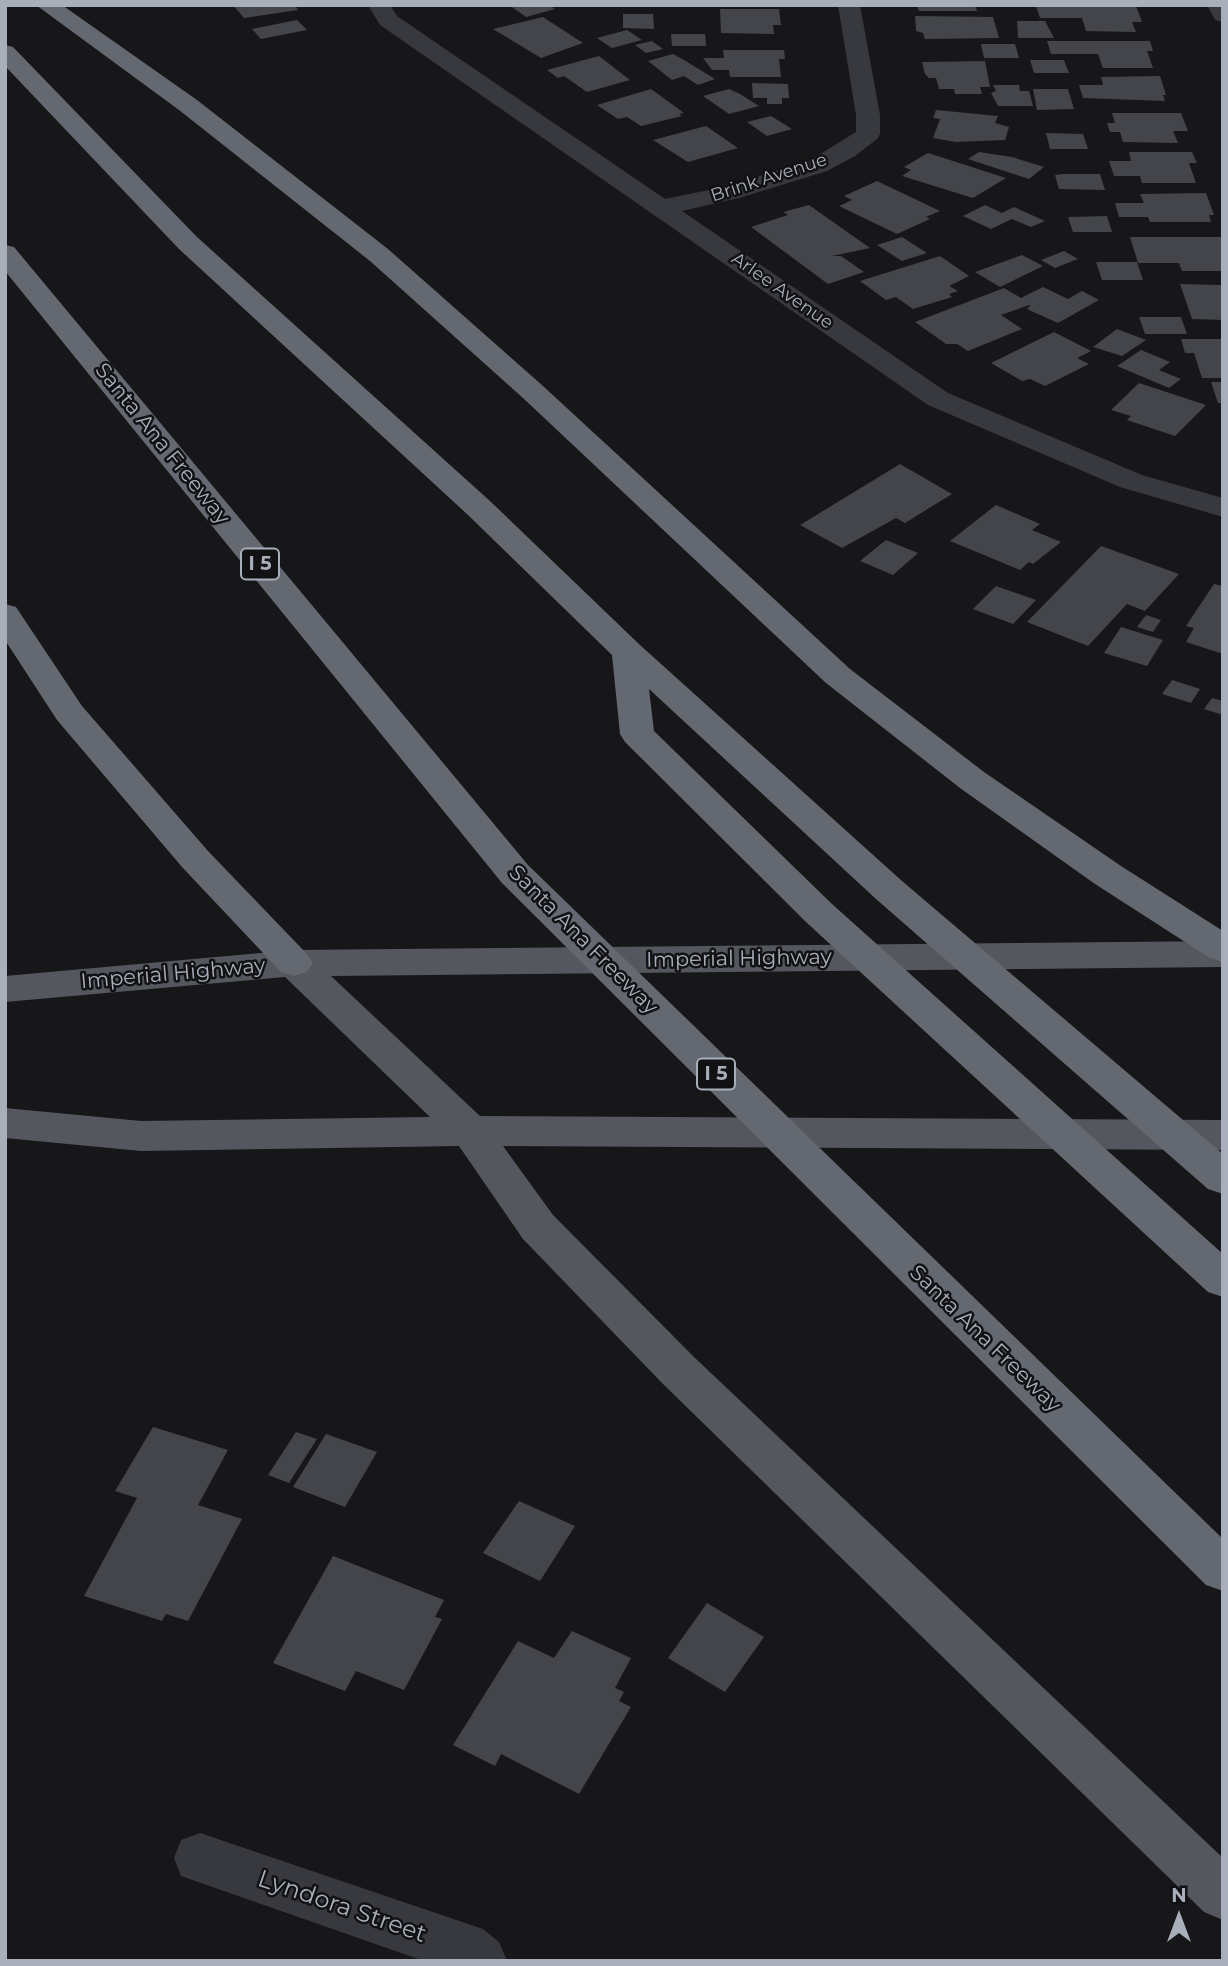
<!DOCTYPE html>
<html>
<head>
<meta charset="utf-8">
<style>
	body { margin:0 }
	#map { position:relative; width:1228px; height:1966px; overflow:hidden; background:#171719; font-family:Montserrat,sans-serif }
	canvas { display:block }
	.frame { position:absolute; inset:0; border:7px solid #a9afba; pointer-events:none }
	.north { position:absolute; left:1144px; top:1882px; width:70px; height:70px; -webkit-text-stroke:5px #121215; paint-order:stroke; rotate:0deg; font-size:19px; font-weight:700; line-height:28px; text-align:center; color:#a9afba }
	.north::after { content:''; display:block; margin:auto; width:24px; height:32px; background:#a9afba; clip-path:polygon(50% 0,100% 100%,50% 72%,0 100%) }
</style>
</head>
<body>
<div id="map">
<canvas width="1228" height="1966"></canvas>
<div class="frame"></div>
<div class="north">N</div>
</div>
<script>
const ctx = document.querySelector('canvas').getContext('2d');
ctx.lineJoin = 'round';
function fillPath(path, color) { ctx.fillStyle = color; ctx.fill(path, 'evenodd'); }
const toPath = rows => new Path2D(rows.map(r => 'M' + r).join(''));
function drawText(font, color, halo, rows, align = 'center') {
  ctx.font = font + ' Montserrat,sans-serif'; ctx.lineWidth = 5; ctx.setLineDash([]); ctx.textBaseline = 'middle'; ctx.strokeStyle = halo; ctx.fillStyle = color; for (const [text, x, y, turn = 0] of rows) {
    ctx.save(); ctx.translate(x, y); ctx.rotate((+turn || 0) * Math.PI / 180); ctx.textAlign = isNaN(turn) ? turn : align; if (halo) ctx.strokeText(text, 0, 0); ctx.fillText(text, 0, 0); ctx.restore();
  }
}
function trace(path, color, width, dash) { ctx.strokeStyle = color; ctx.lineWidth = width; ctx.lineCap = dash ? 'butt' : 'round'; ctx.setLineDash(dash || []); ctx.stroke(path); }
fillPath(toPath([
	[233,5,295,5,298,10,244,18],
	[509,5,549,5,555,9,526,17],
	[917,5,975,5,977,11,919,11],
	[1036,6,1136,6,1142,22,1132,22,1136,32,1086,31,1082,18,1040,18],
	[720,9,779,9,781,25,773,25,774,34,721,33],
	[623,14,653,14,654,29,623,28],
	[915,16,993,17,999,38,925,39,923,33,916,31],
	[543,17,583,43,541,58,493,29],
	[297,20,307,30,261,39,252,29],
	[1017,21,1045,21,1054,38,1018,38],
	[627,30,642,40,612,48,597,38],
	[671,34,705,34,706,46,672,46],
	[652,41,663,49,646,53,635,45],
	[1047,41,1150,41,1153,51,1147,51,1153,68,1103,68,1098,54,1051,54],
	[981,44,1015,44,1019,58,984,58],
	[723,50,784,50,785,59,779,59,781,77,730,77,729,70,712,70,703,58,724,58],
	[673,54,684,60,715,79,698,85,684,76,672,80,648,61],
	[599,56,630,80,587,92,564,76,558,78,547,70],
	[1030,60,1064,60,1069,73,1034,73],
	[985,61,990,87,980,87,982,94,955,94,954,89,939,89,936,78,929,78,925,74,922,62],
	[1160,76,1166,95,1163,95,1165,101,1083,98,1079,85,1103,85,1101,77],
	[752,83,788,84,789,98,782,98,782,104,767,104,767,98,753,98],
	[993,85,1019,85,1020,91,1029,91,1033,106,998,106,991,93,996,91],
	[651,89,684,113,679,114,682,116,641,126,627,117,618,119,597,105],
	[729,89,740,94,759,106,729,114,703,96],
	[1033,89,1068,89,1074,109,1037,110],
	[936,110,998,116,995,123,1009,127,1005,140,956,142,933,138,940,119,933,118],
	[1112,113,1181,113,1188,131,1173,131,1178,143,1123,142,1120,132,1110,132,1107,123,1115,123],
	[771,116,792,129,767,136,747,122],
	[706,126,738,148,688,162,653,140],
	[1046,133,1083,134,1088,149,1050,149],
	[979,152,1012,157,1044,167,1029,179,968,159],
	[1129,152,1192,152,1197,163,1189,163,1196,183,1142,183,1140,176,1114,176,1109,161,1131,161],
	[928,153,1006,178,973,198,902,176,911,170,904,167],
	[1062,174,1100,174,1105,190,1059,189,1055,175],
	[877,181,940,211,926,217,930,219,897,234,839,206,852,200,844,196],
	[1206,193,1214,215,1209,215,1211,222,1150,222,1148,217,1119,217,1115,203,1144,203,1140,194],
	[809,205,870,248,832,256,841,256,864,272,828,284,751,227,788,215,783,212],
	[985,205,1002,213,1014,207,1045,221,1031,227,1012,219,991,229,963,216],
	[1107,216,1112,232,1073,232,1068,217],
	[902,237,927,253,902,261,877,245],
	[1130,237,1223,237,1223,271,1182,271,1179,263,1138,263],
	[1064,251,1078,259,1055,268,1041,260],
	[1022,255,1043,266,1000,287,975,272],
	[940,256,969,276,949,286,958,291,949,294,952,297,913,309,896,297,886,300,860,281],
	[1096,262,1137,262,1143,280,1102,280],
	[1180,284,1223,285,1223,320,1192,319],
	[1043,287,1068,299,1082,291,1099,300,1058,323,1029,310,1027,308,1031,306,1029,305,1001,315,1022,329,968,351,957,344,946,344,915,322,1004,288,1021,298],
	[1139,317,1181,317,1187,334,1145,334],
	[1117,329,1146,340,1122,356,1093,347],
	[1054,332,1091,351,1077,358,1089,364,1045,386,1030,379,1022,381,991,363],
	[1181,339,1223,339,1223,378,1202,378,1194,353,1185,353],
	[1141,350,1170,362,1159,370,1181,379,1169,388,1117,366],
	[1211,382,1223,382,1223,403,1218,403],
	[1139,383,1206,405,1175,436,1127,420,1131,416,1111,410],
	[900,464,952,494,905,523,896,518,842,548,800,525],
	[996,505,1040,524,1032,530,1061,542,1033,564,1029,562,1020,570,950,541],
	[886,540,918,553,893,575,860,561],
	[1101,546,1179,574,1145,611,1127,604,1088,646,1027,622],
	[1214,584,1223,586,1223,654,1186,642,1194,628,1186,626],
	[996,586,1036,600,1013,624,973,609],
	[1146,615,1161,620,1153,632,1137,627],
	[1121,627,1163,640,1147,666,1104,653],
	[1172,680,1200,689,1191,703,1162,694],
	[1212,698,1223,701,1223,715,1204,709],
	[153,1427,228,1450,198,1505,242,1519,188,1621,166,1614,162,1621,84,1596,137,1498,115,1491],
	[296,1432,317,1439,289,1483,268,1475],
	[326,1434,377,1452,345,1507,293,1487],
	[519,1501,575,1526,540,1581,483,1553],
	[333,1556,444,1600,435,1617,442,1619,404,1690,356,1671,345,1691,273,1663],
	[707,1603,764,1637,725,1692,668,1658],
	[572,1631,631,1658,615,1688,624,1692,619,1701,631,1707,579,1794,501,1754,495,1766,453,1745,518,1641,554,1658]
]), '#43454a');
fillPath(toPath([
	[368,5,390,5,397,16,665,199,724,187,809,161,856,132,856,115,838,5,860,5,880,115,880,134,877,139,855,156,827,171,739,198,682,211,948,393,1142,475,1223,498,1223,517,1120,487,928,405,380,25,368,5],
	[1207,5,1223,5,1223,22,1215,20,1207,5],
	[200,1833,483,1929,499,1942,507,1961,424,1961,181,1876,174,1858,181,1840,200,1833]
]), '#38393f');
fillPath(toPath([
	[1223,941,1223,967,331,976,480,1116,1223,1120,1223,1150,503,1146,553,1215,694,1357,1223,1858,1223,1920,1204,1912,662,1383,523,1239,459,1146,141,1151,5,1138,5,1108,141,1121,430,1117,285,977,5,1002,5,976,294,950,1223,941]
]), '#54575e');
fillPath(toPath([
	[36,5,62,5,197,100,388,249,543,386,850,669,984,772,1121,866,1223,931,1223,962,1210,958,1095,884,960,788,826,683,523,398,370,261,179,110,36,5],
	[5,45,13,47,197,237,490,501,640,645,902,881,1223,1154,1223,1194,1208,1189,876,899,649,689,654,731,832,904,1223,1254,1223,1297,1208,1292,806,922,625,742,620,734,612,655,468,515,179,249,5,66,5,45],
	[5,245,14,247,528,865,1223,1539,1223,1591,1206,1585,502,883,5,271,5,245],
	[5,604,16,607,82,706,208,851,307,954,313,963,307,972,294,976,281,972,182,867,57,720,5,640,5,604]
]), '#646870');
drawText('18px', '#a9afba', '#121215', [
	["Brink Avenue",769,178,-18],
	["Arlee Avenue",782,291,35]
]);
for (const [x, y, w] of [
	[260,564,38],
	[716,1074,38]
]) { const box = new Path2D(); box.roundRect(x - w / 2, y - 15.5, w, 31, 5); ctx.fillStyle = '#121215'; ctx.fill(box); trace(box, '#a9afba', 2); }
drawText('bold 19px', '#a9afba', null, [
	["I 5",260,564],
	["I 5",716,1074]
]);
drawText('21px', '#a9afba', '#121215', [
	["Santa Ana Freeway",162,444,51],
	["Santa Ana Freeway",583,940,45],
	["Imperial Highway",739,959,-1],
	["Imperial Highway",173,974,-5],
	["Santa Ana Freeway",985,1339,44]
]);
drawText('24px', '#a9afba', '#121215', [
	["Lyndora Street",342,1907,19]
]);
</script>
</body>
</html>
